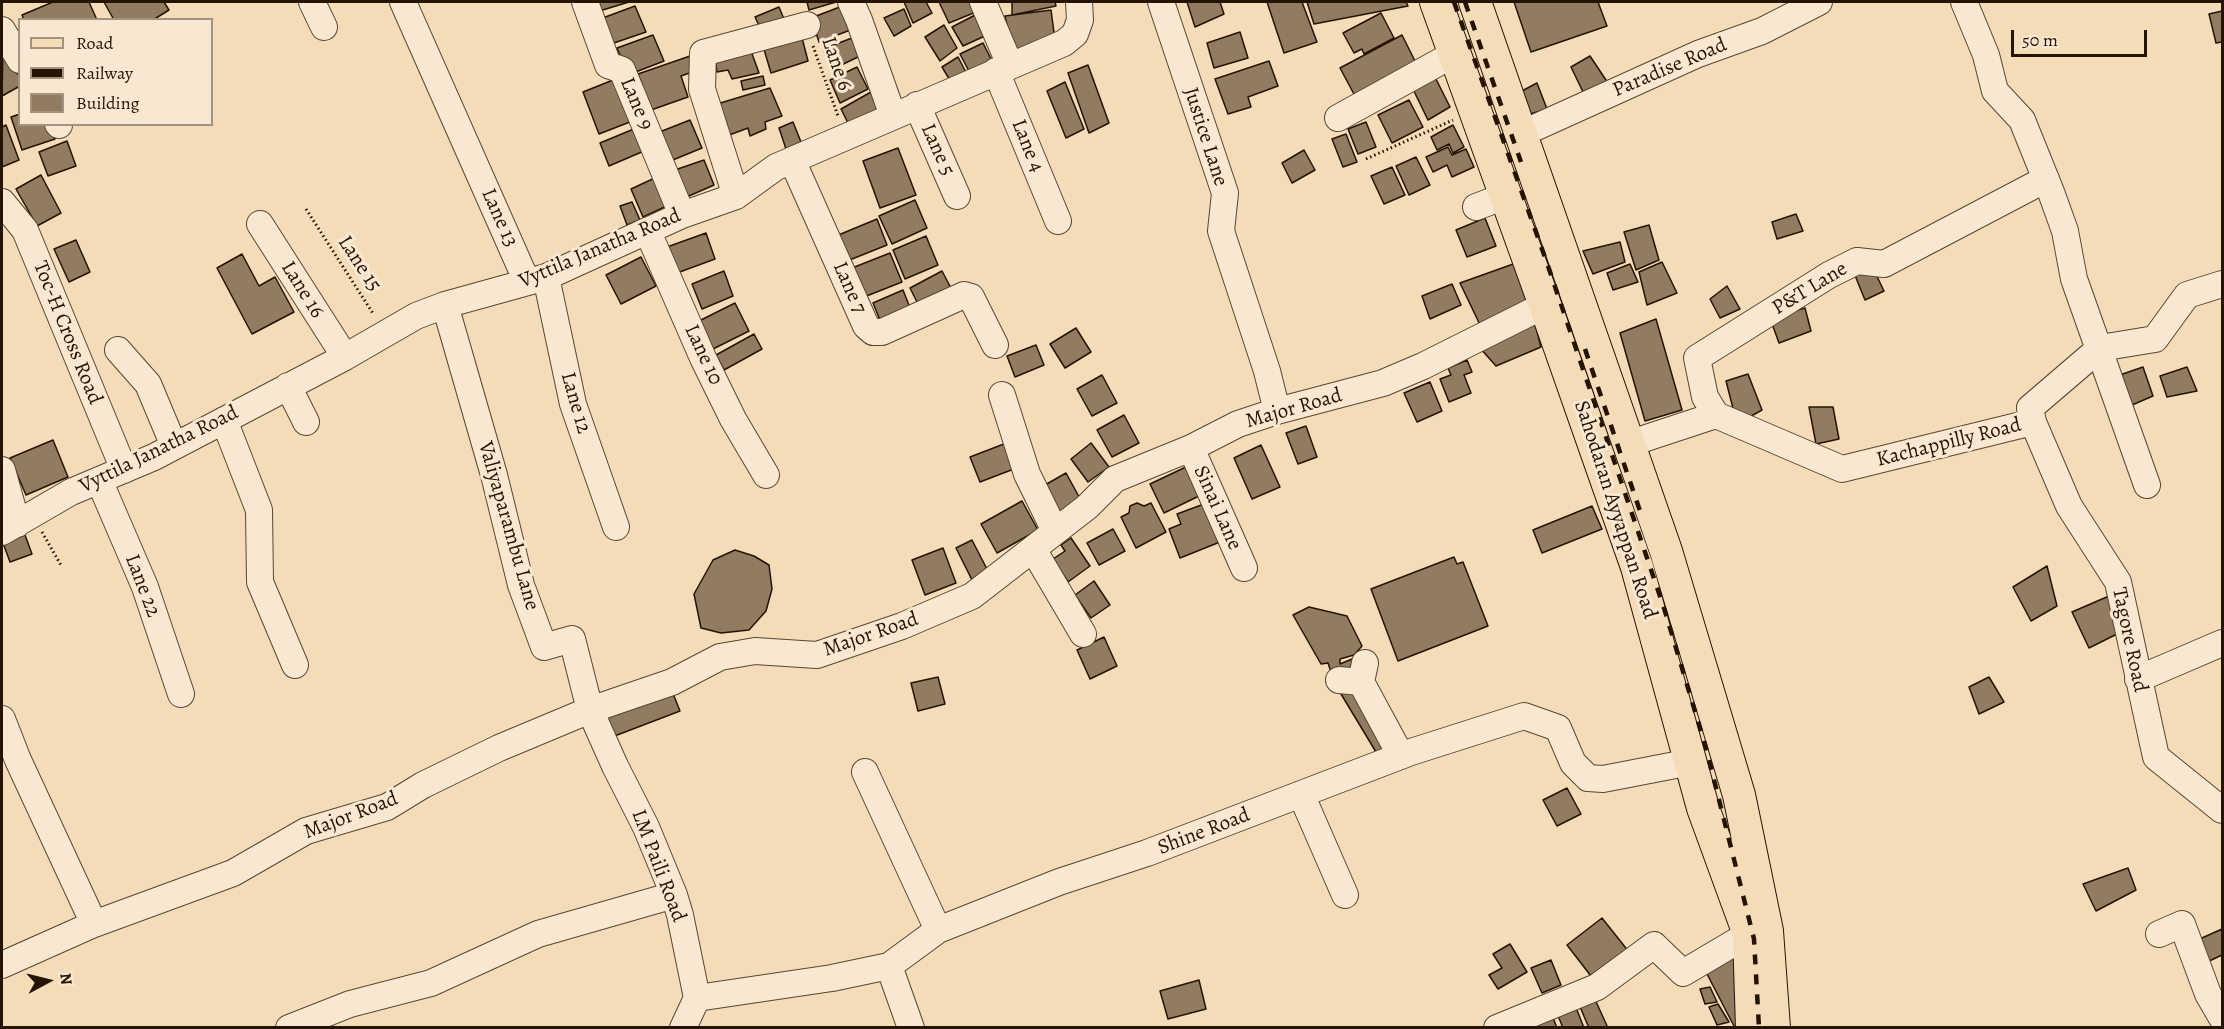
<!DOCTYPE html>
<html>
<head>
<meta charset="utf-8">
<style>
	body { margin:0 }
	#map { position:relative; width:2224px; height:1029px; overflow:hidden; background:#f5dcb9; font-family:Alegreya,serif }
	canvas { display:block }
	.frame { position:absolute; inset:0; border:3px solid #251403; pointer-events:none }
	.legend { position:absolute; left:18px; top:18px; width:195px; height:108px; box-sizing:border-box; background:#f8e8d2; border:2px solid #a4937f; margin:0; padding:8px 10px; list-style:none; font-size:18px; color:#251403 }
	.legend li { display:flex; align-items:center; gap:12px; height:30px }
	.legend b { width:30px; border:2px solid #a4937f }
	.north { position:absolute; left:18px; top:951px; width:60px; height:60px; -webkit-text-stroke:4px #f8e8d2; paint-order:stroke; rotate:83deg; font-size:16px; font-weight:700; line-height:24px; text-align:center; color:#251403 }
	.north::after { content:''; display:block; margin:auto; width:21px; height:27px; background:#251403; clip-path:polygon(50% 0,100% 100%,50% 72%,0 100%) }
	.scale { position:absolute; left:2011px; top:30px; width:136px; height:27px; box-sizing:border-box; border:3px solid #251403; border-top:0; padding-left:8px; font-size:18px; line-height:21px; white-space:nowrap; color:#251403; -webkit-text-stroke:4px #f8e8d2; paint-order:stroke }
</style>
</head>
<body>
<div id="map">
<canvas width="2224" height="1029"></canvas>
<div class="frame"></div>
<ul class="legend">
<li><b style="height:8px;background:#f5dcb9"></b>Road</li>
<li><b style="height:8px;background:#251403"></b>Railway</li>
<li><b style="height:16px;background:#917c62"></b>Building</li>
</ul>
<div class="north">N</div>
<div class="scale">50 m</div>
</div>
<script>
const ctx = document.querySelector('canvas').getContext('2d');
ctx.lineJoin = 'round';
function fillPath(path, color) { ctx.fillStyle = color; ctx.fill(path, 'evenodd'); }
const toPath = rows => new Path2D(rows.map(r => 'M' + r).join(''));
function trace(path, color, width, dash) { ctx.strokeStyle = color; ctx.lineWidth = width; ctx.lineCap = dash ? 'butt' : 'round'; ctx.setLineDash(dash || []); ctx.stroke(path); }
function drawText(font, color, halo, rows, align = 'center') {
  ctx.font = font + ' Alegreya,serif'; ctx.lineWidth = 6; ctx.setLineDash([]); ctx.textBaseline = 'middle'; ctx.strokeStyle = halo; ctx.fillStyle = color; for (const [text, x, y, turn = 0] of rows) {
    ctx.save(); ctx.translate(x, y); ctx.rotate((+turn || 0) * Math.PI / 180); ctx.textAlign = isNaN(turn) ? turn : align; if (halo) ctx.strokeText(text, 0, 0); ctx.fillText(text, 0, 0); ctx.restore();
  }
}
const building = toPath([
	[53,2,89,2,97,20,24,20,22,15,53,2],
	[104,2,164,2,169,10,153,20,114,20,104,2],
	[594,2,629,2,596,12,594,2],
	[807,2,836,2,809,10,807,2],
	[904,2,926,2,932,13,913,23,904,2],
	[939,2,972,2,976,12,949,23,939,2],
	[1012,2,1055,2,1056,6,1012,15,1012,2],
	[1187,2,1220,2,1224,14,1195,27,1187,2],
	[1267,2,1302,2,1317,42,1284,53,1267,2],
	[1307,2,1406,2,1408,6,1314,24,1307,2],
	[1514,2,1598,2,1607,26,1531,52,1514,2],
	[845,5,853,29,819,42,811,18,845,5],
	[635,6,646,32,608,45,600,19,635,6],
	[779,7,786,24,763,34,755,17,779,7],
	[904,9,911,26,894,36,884,18,904,9],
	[1051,10,1055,40,1013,53,1005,16,1051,10],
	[2222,11,2222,42,2216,43,2209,14,2222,11],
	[1381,13,1394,38,1364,54,1362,49,1354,53,1343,33,1381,13],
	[977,14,987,35,963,46,952,27,977,14],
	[944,25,957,48,940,61,925,37,944,25],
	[1240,32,1248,58,1214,68,1207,43,1240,32],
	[801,34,808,61,771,73,763,46,801,34],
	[653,35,664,61,628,75,617,48,653,35],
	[1402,35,1416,63,1355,96,1340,68,1402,35],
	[852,38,860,56,831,70,823,49,852,38],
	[983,43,992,61,972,77,960,54,983,43],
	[3,47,20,78,20,86,2,96,3,47],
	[751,51,759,73,732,79,728,70,717,72,715,57,751,51],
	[693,55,698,70,681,76,688,97,651,110,638,74,693,55],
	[1590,56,1608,83,1584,94,1571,67,1590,56],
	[958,57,970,80,954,87,942,67,958,57],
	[1269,61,1278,86,1248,97,1251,107,1228,114,1215,79,1269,61],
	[1088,65,1109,123,1089,133,1068,73,1088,65],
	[857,67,868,89,840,103,830,80,857,67],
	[1432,71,1450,107,1428,120,1410,83,1432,71],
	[763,76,765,85,743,90,741,81,763,76],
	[618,78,635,120,599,134,583,92,618,78],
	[1065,82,1084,129,1066,138,1047,91,1065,82],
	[1537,83,1547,109,1530,114,1520,92,1537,83],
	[770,88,782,116,765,122,766,129,750,136,748,128,724,137,717,104,770,88],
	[871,92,882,114,851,129,841,109,871,92],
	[1409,100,1423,127,1392,143,1378,115,1409,100],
	[20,114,20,124,50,124,55,139,22,150,11,117,20,114],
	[690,120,702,148,668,162,657,133,690,120],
	[793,122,801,142,786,149,779,128,793,122],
	[1366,122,1376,147,1358,154,1348,129,1366,122],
	[6,125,19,160,2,167,2,127,6,125],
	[1453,125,1464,147,1453,153,1449,144,1437,150,1431,137,1453,125],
	[641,126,651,148,609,166,600,143,641,126],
	[1346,134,1357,162,1343,167,1332,139,1346,134],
	[67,141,76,166,48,176,39,152,67,141],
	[1448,147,1452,155,1466,149,1474,167,1452,177,1447,165,1433,172,1426,157,1448,147],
	[898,148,916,195,880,208,863,161,898,148],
	[1304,150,1315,170,1292,183,1282,163,1304,150],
	[1416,157,1430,185,1409,195,1396,166,1416,157],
	[704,160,714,185,682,199,672,171,704,160],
	[1392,167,1405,195,1384,204,1371,176,1392,167],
	[41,175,61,213,37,226,16,189,41,175],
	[659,176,671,204,643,217,631,189,659,176],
	[915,200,927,228,892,244,879,216,915,200],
	[632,202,640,220,627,225,620,206,632,202],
	[1796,214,1803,231,1777,239,1772,222,1796,214],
	[1485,218,1496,246,1467,257,1456,230,1485,218],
	[877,219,887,245,847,261,836,236,877,219],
	[1649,225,1659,260,1636,270,1624,232,1649,225],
	[706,233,715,259,677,273,667,247,706,233],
	[926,236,938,265,905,279,893,250,926,236],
	[76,240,90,272,69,282,54,249,76,240],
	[1620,242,1625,262,1593,274,1583,251,1620,242],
	[890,253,902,282,864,297,852,268,890,253],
	[242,254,259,286,275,277,294,312,252,334,217,268,242,254],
	[641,257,656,286,621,304,606,275,641,257],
	[1662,262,1677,293,1647,305,1639,272,1662,262],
	[1516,263,1533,304,1482,329,1460,283,1516,263],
	[1630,264,1638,282,1613,290,1607,273,1630,264],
	[1871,264,1884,291,1865,300,1854,273,1871,264],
	[724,271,733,296,702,309,692,284,724,271],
	[942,271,953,292,920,308,910,288,942,271],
	[1452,284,1461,305,1430,319,1422,296,1452,284],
	[1727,286,1740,309,1720,318,1710,299,1727,286],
	[903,290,912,313,882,325,873,303,903,290],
	[735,303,749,331,713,349,699,321,735,303],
	[1805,308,1811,331,1779,343,1770,318,1805,308],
	[1533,316,1541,347,1496,366,1480,348,1533,316],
	[1656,319,1682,410,1645,421,1620,333,1656,319],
	[1076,328,1091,352,1065,368,1050,344,1076,328],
	[754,334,762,349,724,370,716,355,754,334],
	[1036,345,1044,365,1015,377,1007,356,1036,345],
	[1467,360,1472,372,1464,375,1471,393,1449,402,1440,379,1451,375,1448,368,1467,360],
	[2143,367,2153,396,2132,405,2117,376,2143,367],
	[2187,367,2197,391,2167,397,2160,376,2187,367],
	[1748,374,1762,410,1737,424,1726,381,1748,374],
	[1102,375,1117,403,1092,416,1077,389,1102,375],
	[1430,382,1442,411,1417,422,1404,393,1430,382],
	[1809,407,1833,407,1839,439,1816,444,1809,407],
	[1124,415,1139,443,1112,457,1097,430,1124,415],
	[1306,426,1317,457,1298,464,1286,433,1306,426],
	[53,440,68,477,26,495,10,458,53,440],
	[1009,442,1019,467,980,482,970,457,1009,442],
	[1091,443,1109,467,1088,482,1071,459,1091,443],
	[1261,445,1280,487,1252,499,1234,458,1261,445],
	[1188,466,1201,495,1164,513,1150,484,1188,466],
	[1066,473,1083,504,1055,520,1038,489,1066,473],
	[1022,501,1038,530,997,553,981,524,1022,501],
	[1137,503,1144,506,1151,503,1166,532,1136,548,1121,517,1129,513,1130,506,1137,503],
	[1204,504,1220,542,1180,558,1169,529,1181,524,1177,514,1204,504],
	[1592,506,1602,529,1542,553,1533,530,1592,506],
	[1113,529,1125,551,1099,565,1087,543,1113,529],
	[25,535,32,554,10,562,3,543,25,535],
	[1071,538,1090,566,1068,582,1053,559,1065,551,1061,545,1071,538],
	[972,540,988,571,972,580,956,548,972,540],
	[943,548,956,583,925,595,912,560,943,548],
	[735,550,754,556,769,565,772,589,766,611,749,630,721,633,701,628,694,594,713,560,735,550],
	[1454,557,1457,564,1463,562,1488,626,1398,661,1371,589,1454,557],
	[2047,566,2057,606,2031,621,2013,587,2047,566],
	[1094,581,1110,605,1091,618,1075,595,1094,581],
	[2109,596,2119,633,2089,648,2072,612,2109,596],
	[1309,607,1347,616,1362,646,1354,655,1340,659,1340,664,1357,657,1387,757,1376,752,1335,684,1328,663,1321,664,1293,615,1309,607],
	[1104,637,1117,666,1090,679,1077,650,1104,637],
	[938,677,945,704,918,711,911,683,938,677],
	[1989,677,2004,702,1979,714,1969,687,1989,677],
	[672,691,680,711,612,737,604,717,672,691],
	[1567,788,1581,814,1557,826,1543,800,1567,788],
	[2128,868,2136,890,2096,911,2083,884,2128,868],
	[1602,918,1629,952,1594,980,1567,945,1602,918],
	[2222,929,2222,955,2203,964,2193,942,2222,929],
	[1510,944,1527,972,1498,989,1489,975,1502,968,1493,954,1510,944],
	[1745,947,1743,1028,1735,1028,1706,972,1745,947],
	[1551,960,1561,985,1542,993,1531,968,1551,960],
	[1199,980,1206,1009,1168,1019,1160,991,1199,980],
	[1710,987,1717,1002,1705,1004,1700,989,1710,987],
	[1593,995,1608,1028,1589,1028,1578,1002,1593,995],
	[1718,1004,1729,1022,1717,1025,1709,1007,1718,1004],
	[1575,1005,1584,1028,1563,1028,1557,1013,1575,1005],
	[1552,1015,1557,1028,1527,1028,1552,1015]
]);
fillPath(building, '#917c62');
trace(building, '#251403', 1.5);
const minor = toPath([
	[312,2,324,27],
	[403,2,527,282],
	[585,2,608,65,622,70,682,215],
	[851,2,859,20,893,116],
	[983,2,1010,65],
	[1161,2,1225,193,1221,231,1267,371,1277,411],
	[1964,2,1986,55,1995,91,2022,120,2051,192,2065,231,2074,279,2147,485],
	[2,30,20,60],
	[996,71,1058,221],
	[917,105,957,196],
	[1338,118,1454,54],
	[58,124,59,125],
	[1521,134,1698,54,1762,31,1819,2],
	[792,160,866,326,873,332,882,332,964,295,971,297,995,345],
	[736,196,702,89,703,53,807,25],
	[2,202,25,230,124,470],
	[1476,207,1505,196],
	[260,224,345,357],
	[648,232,703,358,733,419,766,475],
	[546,277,573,404,616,527],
	[2222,284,2187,295,2155,339,2100,348,2030,408,2033,422,2069,506,2118,582,2156,757,2222,810],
	[445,305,494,475,521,585,544,647,572,639,590,710,615,766,646,827,674,895,680,915,697,998,683,1028],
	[118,350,148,384,174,446],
	[288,386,306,422],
	[1002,395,1027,474,1055,531],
	[1716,415,1705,397,1697,358,1829,275,1857,261,1884,264,2046,179],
	[224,420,259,510,260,582,295,665],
	[1628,444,1716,415,1842,469,2033,422],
	[1191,448,1244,568],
	[2,470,17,524],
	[99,480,145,587,181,694],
	[2,532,71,492,154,457,345,357,416,316,445,305,546,277,682,215,736,196,776,167,1064,43,1075,34,1080,20,1079,2],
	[1033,549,1083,634],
	[1365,663,1361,682,1401,756],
	[2138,679,2222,643],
	[1339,680,1361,682],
	[2,719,18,760,94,924],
	[865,772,938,930],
	[1301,794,1345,895],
	[2159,934,2182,924,2208,994,2222,1018],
	[2,965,94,924,233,873,306,831,387,807,423,785,499,748,590,710,672,682,720,657,755,651,817,655,902,626,972,596,1087,507,1115,479,1191,448,1238,424,1277,411,1383,383,1423,366,1545,305],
	[889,966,911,1028],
	[697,998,832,978,889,966,938,930,1059,882,1147,853,1411,752,1524,716,1558,728,1573,763,1588,778,1603,779,1691,762],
	[289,1028,350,1004,431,983,538,934,674,895],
	[1497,1028,1597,987,1654,945,1683,973,1749,934]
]);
const major = toPath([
	[1436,2,1545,305,1637,567,1703,808,1749,934,1752,1028],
	[1475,2,1666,551,1739,795,1767,931,1774,1028]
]);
trace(minor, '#594630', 28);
trace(major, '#251403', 34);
trace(toPath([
	[813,46,838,116],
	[1366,159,1453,120],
	[306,209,374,315],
	[42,532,62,567]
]), '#251403', 3, [1.5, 3]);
trace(minor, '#f8e8d2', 26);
trace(major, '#f5dcb9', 32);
trace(toPath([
	[1454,2,1547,263,1664,608,1706,748,1754,939,1759,1028],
	[1465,2,1521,162],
	[1585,349,1640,511]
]), '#251403', 4.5, [10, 10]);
drawText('21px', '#251403', '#f8e8d2', [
	["Lane 6",836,64,71],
	["Paradise Road",1670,68,-23],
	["Lane 9",636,104,67],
	["Justice Lane",1205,137,72],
	["Lane 4",1027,146,68],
	["Lane 5",937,150,66],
	["Lane 13",499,218,66],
	["Vyttila Janatha Road",600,249,-23],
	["Lane 15",359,264,57],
	["Lane 7",849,288,66],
	["P&T Lane",1810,289,-31],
	["Lane 16",302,290,58],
	["Toc-H Cross Road",67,333,68],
	["Lane 10",703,355,65],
	["Lane 12",575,403,74],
	["Major Road",1294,409,-16],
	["Kachappilly Road",1949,443,-14],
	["Vyttila Janatha Road",159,450,-26],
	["Sinai Lane",1217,508,66],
	["Sahodaran Ayyappan Road",1615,510,72],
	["Valiyaparambu Lane",508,526,74],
	["Lane 22",142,586,69],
	["Major Road",871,635,-19],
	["Tagore Road",2129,640,78],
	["Major Road",351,816,-21],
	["Shine Road",1204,832,-21],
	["LM Paili Road",658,866,69]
]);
</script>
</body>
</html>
